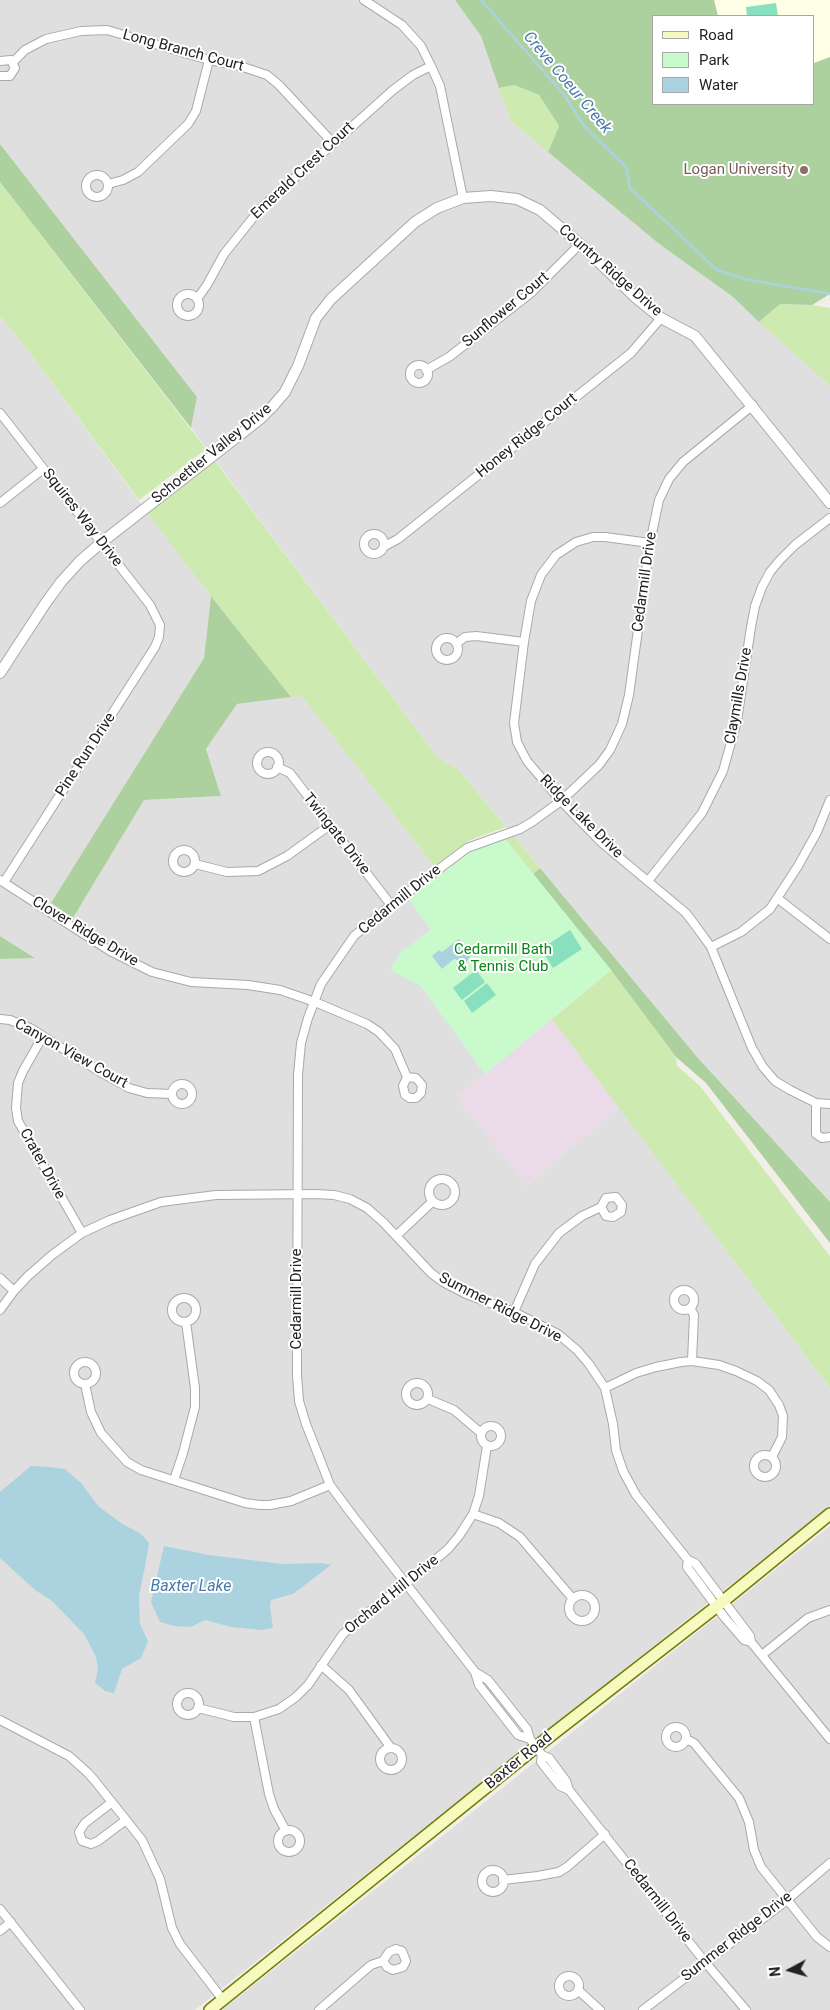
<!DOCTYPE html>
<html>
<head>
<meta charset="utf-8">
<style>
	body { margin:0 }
	#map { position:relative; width:830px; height:2010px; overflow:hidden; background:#f2efe9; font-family:Roboto,sans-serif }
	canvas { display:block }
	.legend { position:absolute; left:652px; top:15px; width:162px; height:90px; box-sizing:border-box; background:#fff; border:1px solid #a7a7a7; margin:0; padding:6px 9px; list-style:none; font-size:15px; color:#222 }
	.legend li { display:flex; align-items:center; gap:10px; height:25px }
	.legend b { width:25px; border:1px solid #a7a7a7 }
	.north { position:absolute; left:765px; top:1945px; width:50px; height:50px; -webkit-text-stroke:4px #fff; paint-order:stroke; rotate:264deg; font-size:14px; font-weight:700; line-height:20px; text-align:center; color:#222 }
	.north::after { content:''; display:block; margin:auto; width:18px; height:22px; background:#222; clip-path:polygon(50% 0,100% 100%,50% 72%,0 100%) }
</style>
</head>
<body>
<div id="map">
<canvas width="830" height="2010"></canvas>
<ul class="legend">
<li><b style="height:6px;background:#f7fabf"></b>Road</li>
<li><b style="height:14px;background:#c8facc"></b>Park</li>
<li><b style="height:14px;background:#aad3df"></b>Water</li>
</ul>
<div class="north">N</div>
</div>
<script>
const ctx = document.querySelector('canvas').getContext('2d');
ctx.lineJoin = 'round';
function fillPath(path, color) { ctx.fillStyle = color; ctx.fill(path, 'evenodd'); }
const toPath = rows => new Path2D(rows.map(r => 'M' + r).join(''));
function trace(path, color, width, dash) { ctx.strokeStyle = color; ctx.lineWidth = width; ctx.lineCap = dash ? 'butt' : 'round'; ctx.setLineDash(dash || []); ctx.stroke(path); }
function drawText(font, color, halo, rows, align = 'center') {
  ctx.font = font + ' Roboto,sans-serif'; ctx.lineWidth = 4; ctx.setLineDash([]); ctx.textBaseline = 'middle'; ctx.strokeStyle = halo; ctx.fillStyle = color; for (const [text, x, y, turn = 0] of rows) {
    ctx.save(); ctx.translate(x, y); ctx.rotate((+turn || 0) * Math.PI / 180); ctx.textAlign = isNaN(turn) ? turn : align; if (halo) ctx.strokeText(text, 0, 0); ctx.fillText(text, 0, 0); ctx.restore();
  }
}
fillPath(toPath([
	[0,0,455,0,481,35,511,121,658,243,733,297,830,386,830,1202,698,1058,458,769,438,758,191,428,197,397,0,144],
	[0,316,31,354,147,512,211,596,204,658,51,904,73,918,144,800,221,796,206,749,237,704,302,695,434,866,403,890,431,930,400,953,421,986,485,1074,457,1097,527,1185,619,1107,830,1388,830,1506,195,2010,0,2010,0,959,34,957,0,936],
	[830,1526,830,2010,222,2010,430,1846]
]), '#e0dfdf');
fillPath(toPath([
	[552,1019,619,1107,527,1185,457,1097]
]), '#ebdbe8');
fillPath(toPath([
	[643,0,830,0,830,236,814,104,814,16,656,16]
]), '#ffffe5');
fillPath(toPath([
	[514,85,539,95,559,126,548,152,511,121,499,88],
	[0,182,206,449,139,500,31,354,0,316],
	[780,304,812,305,830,308,830,386,759,322],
	[215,461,438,758,458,769,506,827,470,840,434,866,302,696,291,697,182,559,147,512],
	[513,835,540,868,533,874,505,839],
	[611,970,676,1057,677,1066,700,1086,830,1256,830,1388,552,1019]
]), '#cdebb0');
fillPath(toPath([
	[455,0,714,0,718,16,654,16,654,104,814,104,814,63,830,57,830,294,812,305,780,304,759,322,733,297,658,243,548,152,559,126,539,95,514,85,499,88,481,36],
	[0,144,197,397,191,428,0,182],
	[211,596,291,697,237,704,206,749,221,796,144,800,73,918,51,903,204,658],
	[540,868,698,1058,830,1202,830,1243,706,1083,676,1057,611,970,533,874],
	[0,936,35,958,0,959]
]), '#add19e');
fillPath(toPath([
	[505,839,611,970,485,1074,421,986,390,970,400,953,431,930,408,898,465,854]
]), '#c8facc');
fillPath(toPath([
	[776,3,778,16,747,16,746,7],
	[570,930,582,949,553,968,541,949],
	[476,970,485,982,462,1000,453,988],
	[487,983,496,995,472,1013,464,1001]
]), '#88e0be');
fillPath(toPath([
	[459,939,471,955,466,963,454,959,442,969,432,956,439,950,442,952],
	[31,1466,49,1467,65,1469,82,1484,98,1506,121,1523,141,1534,149,1543,145,1567,139,1595,140,1624,148,1641,141,1658,122,1669,114,1693,105,1691,95,1683,98,1669,96,1657,84,1634,51,1600,35,1590,0,1558,0,1492],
	[164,1546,209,1555,283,1564,322,1563,331,1565,293,1594,271,1600,270,1605,273,1628,262,1630,231,1627,205,1620,191,1627,174,1626,160,1622,151,1602]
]), '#aad3df');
trace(toPath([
	[481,0,565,96,584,126,626,167,630,188,717,270,745,279,830,294]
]), '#aad3df', 2.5);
const minor = toPath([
	[364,0,402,25,421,46,431,66,440,86,463,198],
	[0,61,11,60,15,68,10,76,0,76],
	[13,62,25,50,46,39,81,31,107,30,209,60,240,66,267,75,279,85,333,143],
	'86 186a11 11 0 1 1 22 0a11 11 0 1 1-22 0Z',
	[108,184,123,180,138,172,188,124,196,111,209,60],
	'177 305a11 11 0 1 1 22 0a11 11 0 1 1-22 0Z',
	[197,299,207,285,224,254,260,209,393,90,413,75,431,66],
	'410 374a9 9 0 1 1 18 0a9 9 0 1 1-18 0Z',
	[426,370,449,357,532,292,580,244],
	[0,413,150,605,160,625,159,637,155,647,4,882],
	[0,503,43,469],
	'364 544a10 10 0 1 1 20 0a10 10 0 1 1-20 0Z',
	[650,543,605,537,593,537,576,542,556,555,541,575,531,601,524,642,514,723,517,742,527,761,561,801,602,843,686,913,695,925,711,947,752,1048,763,1067,775,1081,790,1090,816,1103,830,1104],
	[385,546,398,539,631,353,661,318],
	'436 649a11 11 0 1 1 22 0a11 11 0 1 1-22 0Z',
	[457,643,465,637,476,636,524,642],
	'257 763a11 11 0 1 1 22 0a11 11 0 1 1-22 0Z',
	[277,767,290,773,391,905],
	'173 861a11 11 0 1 1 22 0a11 11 0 1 1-22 0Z',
	[195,864,227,872,258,871,287,856,330,825],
	[0,880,110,951,152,972,191,982,248,985,280,990,315,1002,367,1024,379,1032,395,1049,407,1077,403,1086,405,1095,410,1098,416,1098,421,1093,422,1085,416,1078,407,1077],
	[648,881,702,813,723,771,737,721,751,627,755,606,762,587,770,572,780,560,795,545,830,518],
	[777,898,830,939],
	[711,947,741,932,770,909,798,866,817,832,830,800],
	[0,1019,10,1020,30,1028,102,1073,129,1088,147,1093,172,1094],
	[43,1036,23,1071,18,1083,16,1108,18,1121,82,1233],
	'172 1094a10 10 0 1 1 20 0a10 10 0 1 1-20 0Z',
	[816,1103,816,1134,822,1138,830,1137],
	'429 1192a13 13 0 1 1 26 0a13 13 0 1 1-26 0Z',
	[397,1235,432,1202],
	[0,1278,14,1291],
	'674 1300a10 10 0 1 1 20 0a10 10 0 1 1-20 0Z',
	'172 1310a12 12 0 1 1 24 0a12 12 0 1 1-24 0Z',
	[690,1308,694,1315,692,1361],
	[0,1310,14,1291,28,1276,52,1255,82,1233,110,1220,161,1202,216,1195,316,1194,334,1195,350,1199,367,1208,383,1222,431,1273,443,1282,466,1294,514,1312,558,1334,577,1350,589,1364,605,1388,613,1424,616,1450,623,1471,636,1495,688,1560,695,1563,750,1636,751,1642,830,1739],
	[514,1312,535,1264,559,1233,582,1216,601,1207,606,1198,616,1197,622,1205,621,1212,613,1217,606,1216,601,1207],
	'74 1373a11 11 0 1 1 22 0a11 11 0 1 1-22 0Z',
	'406 1394a11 11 0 1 1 22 0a11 11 0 1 1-22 0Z',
	[85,1384,91,1412,101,1433,127,1462,141,1470,245,1503,260,1505,270,1505,291,1501,330,1485],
	[605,1388,636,1373,656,1367,681,1362,692,1361,719,1365,736,1371,757,1381,769,1390,779,1405,783,1416,782,1437,772,1457],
	[428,1399,454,1410,481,1433],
	'481 1436a10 10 0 1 1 20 0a10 10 0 1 1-20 0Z',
	'754 1466a11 11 0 1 1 22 0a11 11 0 1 1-22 0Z',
	[174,1480,183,1453,195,1407,195,1388,186,1322],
	[473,1514,499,1523,520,1537,573,1599],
	[688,1560,687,1567,725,1618,744,1640,751,1642],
	'569 1608a13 13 0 1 1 26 0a13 13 0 1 1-26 0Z',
	[762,1655,808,1618,830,1610],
	[321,1665,349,1690,391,1748],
	[475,1672,479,1685,518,1735,530,1739],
	'177 1704a11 11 0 1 1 22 0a11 11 0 1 1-22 0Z',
	[198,1708,234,1717,254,1717,279,1709,296,1697,308,1685,343,1634,364,1616,428,1566,448,1549,459,1536,473,1514,479,1496,487,1446],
	[254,1717,269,1794,274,1809,286,1831],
	[0,1720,69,1756,88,1773,95,1781,142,1840,160,1879,172,1928,180,1944,223,2000],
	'666 1737a10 10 0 1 1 20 0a10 10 0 1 1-20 0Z',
	[686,1739,694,1743,739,1798,749,1822,754,1850,761,1867,817,1937,830,1947],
	'380 1759a11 11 0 1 1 22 0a11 11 0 1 1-22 0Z',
	[542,1755,541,1762,560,1786,569,1790],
	[111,1803,85,1823,79,1832,82,1841,91,1844,98,1841,126,1820],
	'278 1841a11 11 0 1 1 22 0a11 11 0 1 1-22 0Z',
	'482 1881a11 11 0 1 1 22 0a11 11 0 1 1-22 0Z',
	[503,1880,538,1876,559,1872,567,1867,605,1834],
	[0,1909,80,2010],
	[0,1931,11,1922],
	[396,1949,402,1951,406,1961,403,1967,393,1970,387,1967,383,1961,389,1952,396,1949],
	'559 1986a10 10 0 1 1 20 0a10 10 0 1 1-20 0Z',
	[578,1990,600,2010],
	[319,2010,371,1965,383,1961],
	[643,2010,787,1900,830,1863],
	[746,2010,705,1962,569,1790,566,1781,549,1758,542,1755,530,1739,527,1729,488,1680,475,1672,350,1512,330,1485,306,1424,299,1401,297,1375,298,1075,301,1043,308,1018,321,984,354,936,391,905,467,848,520,829,532,822,561,801,599,765,610,750,622,724,629,695,650,543,659,500,669,479,683,462,753,405]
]);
const tertiary = toPath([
	[0,673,45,604,61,582,80,561,102,542,260,419,273,406,285,392,298,366,316,318,331,299,415,222,437,208,463,198,491,196,517,199,540,210,580,244,635,297,661,318,695,336,830,503]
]);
const secondary = toPath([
	[210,2010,536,1747,716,1607,830,1514]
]);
trace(minor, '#a9a9a9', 10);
trace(tertiary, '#a9a9a9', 12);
trace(secondary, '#707d05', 14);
trace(minor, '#fff', 8);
trace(tertiary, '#fff', 10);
trace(secondary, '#f7fabf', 11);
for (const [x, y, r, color] of [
	[804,170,5,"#8d6e63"]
]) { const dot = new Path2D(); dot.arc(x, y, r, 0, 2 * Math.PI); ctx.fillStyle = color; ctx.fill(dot); trace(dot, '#fff', 2); }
drawText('15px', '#222', '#fff', [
	["Long Branch Court",183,51,15],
	["Emerald Crest Court",303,171,-43],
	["Country Ridge Drive",610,271,41],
	["Sunflower Court",506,310,-40],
	["Honey Ridge Court",527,436,-39],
	["Schoettler Valley Drive",212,454,-39],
	["Squires Way Drive",82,518,52],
	["Cedarmill Drive",645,582,-82],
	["Claymills Drive",739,696,-80],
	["Pine Run Drive",86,755,-57],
	["Ridge Lake Drive",581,817,45],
	["Twingate Drive",336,834,52],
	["Cedarmill Drive",400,900,-39],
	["Clover Ridge Drive",85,932,31],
	["Canyon View Court",71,1054,29],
	["Crater Drive",42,1164,61],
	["Cedarmill Drive",297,1299,-90],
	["Summer Ridge Drive",500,1308,27],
	["Orchard Hill Drive",392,1595,-39],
	["Baxter Road",519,1761,-39],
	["Cedarmill Drive",657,1901,52],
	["Summer Ridge Drive",737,1937,-38]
]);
drawText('15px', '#785e54', '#fff', [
	["Logan University",794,170]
], 'right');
drawText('15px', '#0c8416', '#fff', [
	["Cedarmill Bath",503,950],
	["& Tennis Club",503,967]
]);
drawText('italic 16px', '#4a7aab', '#fff', [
	["Creve Coeur Creek",567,83,50],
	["Baxter Lake",191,1587]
]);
</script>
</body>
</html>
